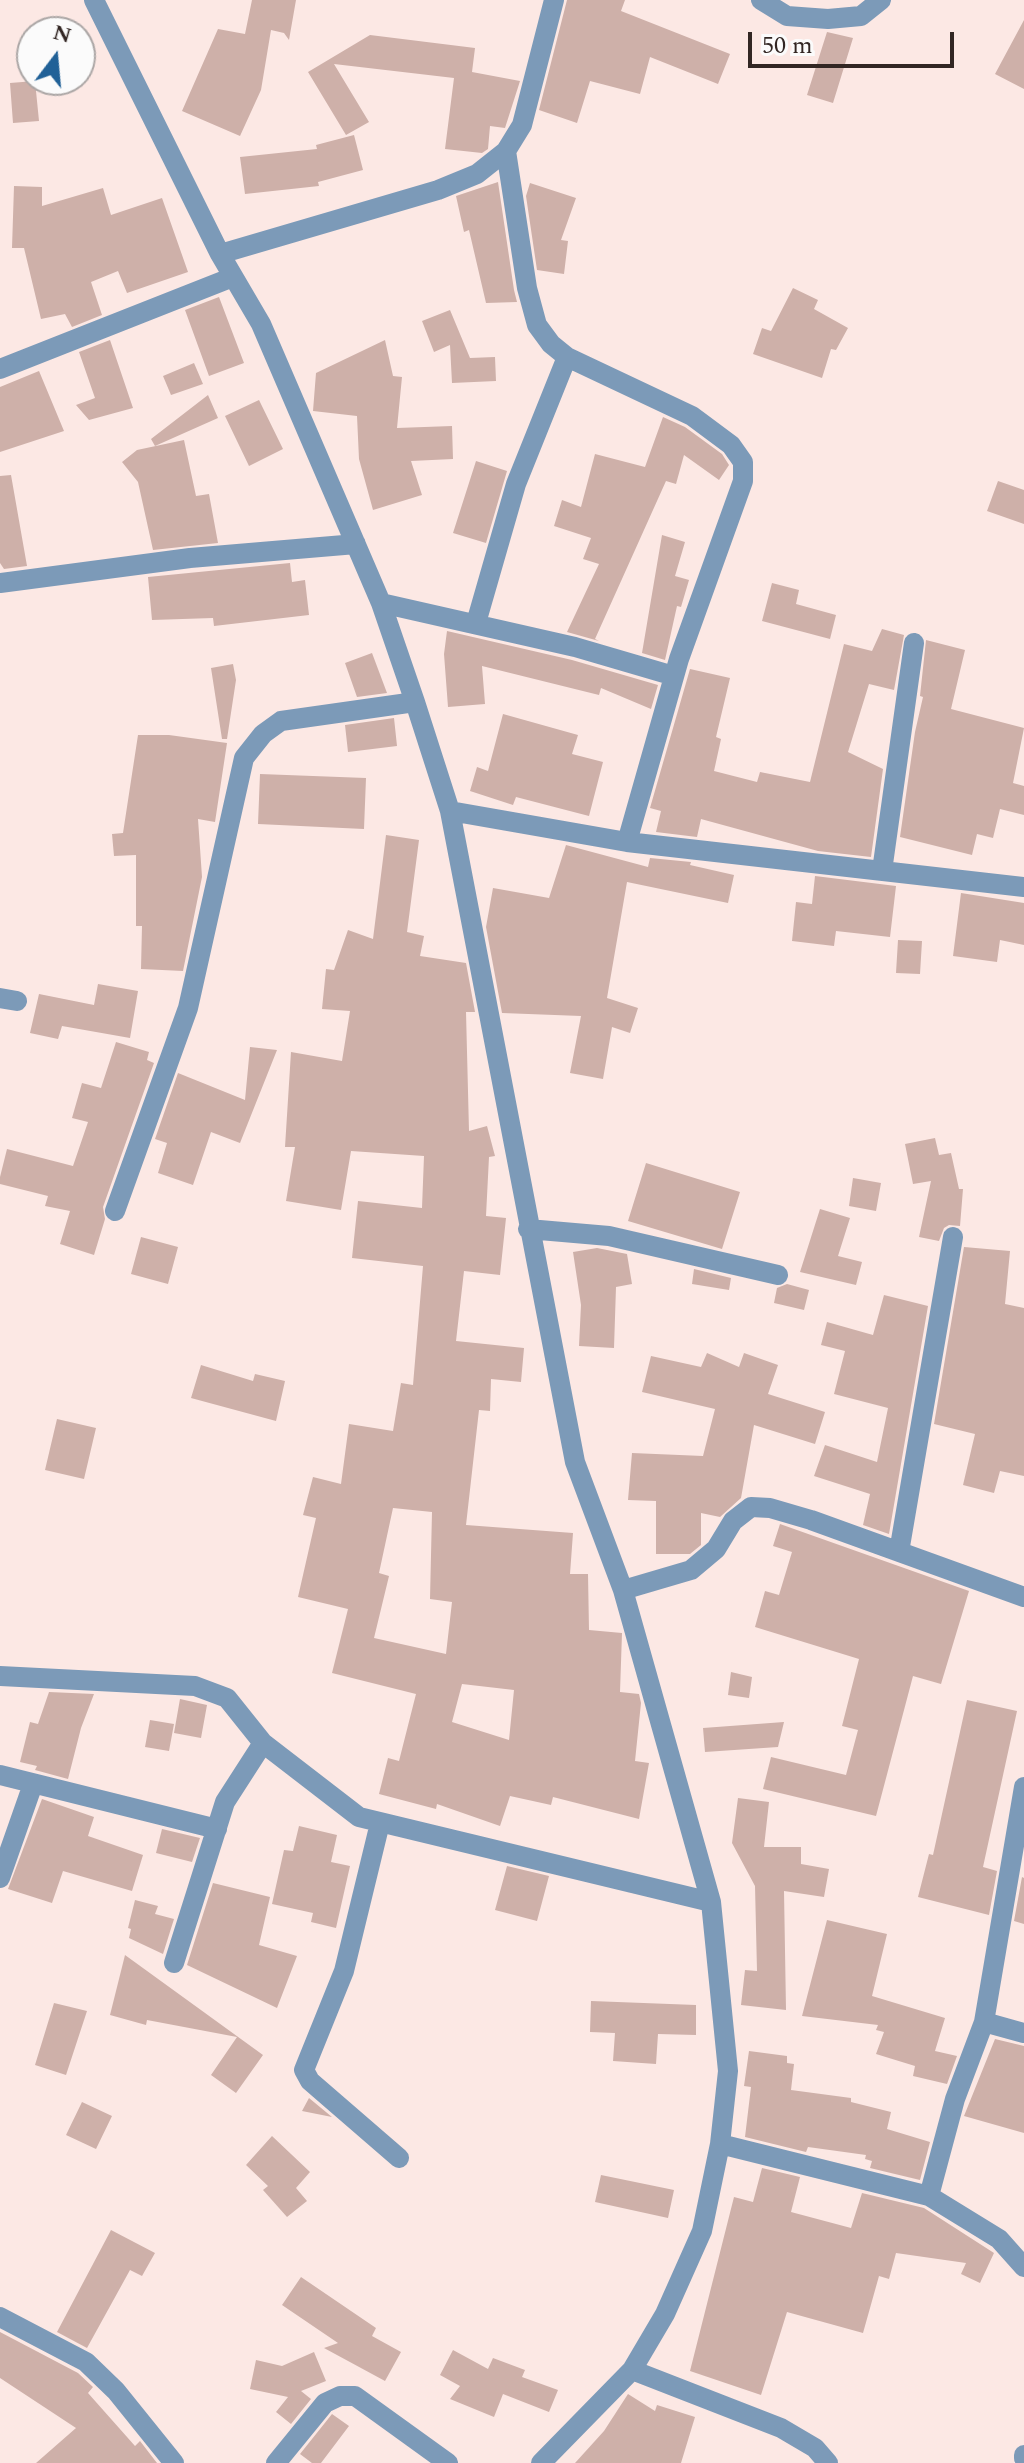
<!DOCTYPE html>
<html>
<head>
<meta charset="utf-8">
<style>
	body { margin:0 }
	#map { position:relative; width:1024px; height:2463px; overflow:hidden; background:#fce8e4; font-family:Spectral,serif }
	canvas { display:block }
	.north { position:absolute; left:16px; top:16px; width:80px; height:80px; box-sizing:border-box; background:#fbfbfb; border:2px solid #aba6a5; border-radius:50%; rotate:16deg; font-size:22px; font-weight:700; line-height:32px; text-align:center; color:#322623 }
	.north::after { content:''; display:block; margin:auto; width:28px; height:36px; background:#216197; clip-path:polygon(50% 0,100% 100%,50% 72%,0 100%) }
	.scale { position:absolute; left:748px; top:32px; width:206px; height:36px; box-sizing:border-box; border:4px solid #322623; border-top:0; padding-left:10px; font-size:24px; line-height:28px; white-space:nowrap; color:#322623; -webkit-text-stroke:6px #fbfbfb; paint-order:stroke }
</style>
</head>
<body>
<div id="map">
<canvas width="1024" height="2463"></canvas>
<div class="north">N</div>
<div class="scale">50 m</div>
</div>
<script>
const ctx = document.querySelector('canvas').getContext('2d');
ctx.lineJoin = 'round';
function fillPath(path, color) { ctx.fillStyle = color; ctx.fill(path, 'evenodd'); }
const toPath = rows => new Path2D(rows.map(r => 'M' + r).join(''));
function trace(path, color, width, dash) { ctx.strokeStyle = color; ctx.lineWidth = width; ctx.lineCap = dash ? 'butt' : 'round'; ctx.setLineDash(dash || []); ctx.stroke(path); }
fillPath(toPath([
	[252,0,296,0,289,40,284,33,271,30,261,90,240,136,182,111,218,29,245,34],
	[567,0,625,0,621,11,730,54,718,84,650,57,640,94,590,81,577,123,539,110],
	[1024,20,1024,89,995,74],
	[827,32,853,38,833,103,807,95],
	[370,35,475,48,472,72,520,81,505,128,490,126,488,149,482,153,445,149,454,78,334,64,369,122,346,135,308,72],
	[35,81,39,121,13,123,10,83],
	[354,135,363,170,318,182,319,186,245,194,240,157,317,149,316,145],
	[498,182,514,290,517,302,486,303,469,230,464,232,456,196],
	[530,183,576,198,561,240,568,241,564,274,537,270,526,196],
	[14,186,42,187,42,206,103,188,111,215,162,198,188,272,127,293,118,271,91,282,102,315,72,327,65,314,41,319,24,248,12,248],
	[793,288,818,300,814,309,848,328,836,350,831,349,822,378,753,354,762,328,771,331],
	[219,297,244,363,209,376,185,310],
	[450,310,470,358,495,357,496,381,452,383,450,345,434,352,422,321],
	[110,340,133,408,89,420,76,405,95,398,79,352],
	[385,340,393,376,402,377,397,428,452,426,453,459,411,461,422,495,373,510,359,459,357,416,313,411,316,373],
	[194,363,203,384,171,395,163,376],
	[39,371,64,431,0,452,0,387],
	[208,395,218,418,155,446,151,439],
	[259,400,283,449,249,466,225,416],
	[663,417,685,427,722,454,729,465,719,480,684,455,676,484,666,481,595,639,599,641,567,632,599,564,583,559,591,538,554,526,562,500,581,507,595,454,645,467],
	[184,440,196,496,209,494,218,543,153,550,138,482,122,462,137,450],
	[476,461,507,471,486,543,453,533],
	[11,475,27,566,4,569,0,563,0,476],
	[998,481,1024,490,1024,524,987,511],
	[662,535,685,542,675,576,689,580,681,607,677,606,665,660,642,653],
	[290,563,292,582,305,580,309,615,214,626,213,618,152,620,148,577],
	[772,583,799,590,796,604,836,615,830,639,762,621],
	[882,629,904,635,894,690,869,684,848,752,883,769,871,857,818,851,701,819,697,837,656,832,661,811,650,808,690,669,730,678,716,737,721,739,714,771,757,782,760,772,810,782,844,644,872,651],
	[447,631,572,660,658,685,651,709,601,688,599,695,482,666,485,704,448,707,444,654],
	[926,640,965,650,951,709,1024,728,1013,783,1024,786,1024,815,1000,809,993,838,977,834,972,855,900,837,915,732,923,697,920,696],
	[372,653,387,693,357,697,345,663],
	[233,664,236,680,227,739,222,739,211,668],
	[503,714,578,735,572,754,603,762,589,816,516,797,513,805,470,791,477,767,488,771],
	[394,718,397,746,348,752,345,725],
	[138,735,169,735,227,743,215,822,198,819,202,877,183,971,141,969,142,926,136,926,136,855,114,856,112,834,123,833],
	[260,774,366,778,364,829,258,824],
	[386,835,419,840,407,932,424,936,420,956,466,963,475,1012,466,1012,469,1131,487,1126,495,1156,489,1157,486,1216,506,1218,500,1275,464,1271,456,1341,524,1348,521,1382,491,1379,490,1411,479,1410,466,1525,573,1533,570,1574,588,1574,589,1630,622,1633,620,1692,639,1694,641,1703,635,1761,649,1763,639,1819,553,1797,551,1805,510,1796,500,1826,437,1804,436,1809,379,1794,388,1758,399,1761,416,1694,332,1673,348,1609,298,1597,316,1518,303,1515,313,1477,341,1484,349,1424,393,1431,401,1383,413,1385,423,1266,352,1258,358,1201,422,1208,424,1156,351,1151,341,1210,286,1201,295,1147,285,1147,291,1052,342,1061,350,1011,322,1009,326,969,334,970,348,930,373,939],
	[393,1508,432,1512,430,1599,452,1602,446,1654,374,1638,389,1576,379,1573],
	[462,1684,514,1690,509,1740,452,1722],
	[566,845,648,867,650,858,691,862,690,865,734,875,728,903,627,882,607,998,638,1008,630,1033,612,1027,603,1079,570,1073,581,1016,502,1013,486,927,493,888,549,898],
	[815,876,896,886,890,937,836,931,834,946,792,941,796,902,812,904],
	[961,893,1024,903,1024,945,1000,940,997,962,953,956],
	[898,940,922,941,920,974,896,973],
	[98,984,138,991,130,1038,62,1026,58,1039,30,1033,39,994,94,1005],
	[116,1042,149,1052,147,1060,154,1063,103,1207,105,1219,94,1255,60,1244,70,1211,45,1206,48,1196,0,1184,0,1177,7,1149,73,1166,88,1122,72,1118,82,1083,101,1088],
	[250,1047,277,1050,240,1143,211,1132,193,1185,158,1173,167,1143,155,1139,178,1073,245,1100],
	[935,1138,939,1155,951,1153,959,1189,963,1189,960,1226,949,1225,944,1228,939,1241,919,1237,931,1181,913,1184,905,1144],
	[646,1163,740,1192,722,1249,628,1221],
	[853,1178,881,1183,876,1211,849,1206],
	[820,1209,850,1218,838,1256,862,1262,856,1285,800,1272],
	[141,1237,178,1247,168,1284,131,1274],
	[964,1247,1010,1251,1005,1304,1024,1308,1024,1476,1000,1471,994,1493,963,1485,975,1434,934,1424],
	[597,1248,627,1254,632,1284,616,1287,614,1348,579,1346,581,1305,573,1252],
	[694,1269,731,1278,729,1290,692,1284],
	[787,1284,809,1290,804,1310,774,1303,777,1288],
	[884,1295,928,1306,889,1534,863,1525,870,1494,814,1476,825,1445,877,1462,888,1408,834,1394,845,1351,821,1345,827,1322,873,1335],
	[707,1353,739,1367,744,1353,778,1365,768,1394,825,1412,815,1444,754,1425,741,1498,720,1517,701,1513,701,1545,690,1554,656,1554,656,1501,628,1500,632,1453,703,1456,715,1409,642,1392,651,1356,701,1367],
	[201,1365,253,1381,255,1374,285,1381,276,1421,191,1398],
	[57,1419,96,1428,84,1479,45,1470],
	[780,1524,969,1591,941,1684,913,1676,876,1816,763,1789,771,1757,846,1775,858,1730,842,1726,859,1659,755,1627,765,1591,779,1595,792,1552,773,1546],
	[731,1672,752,1677,749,1698,728,1695],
	[49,1692,94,1694,81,1728,68,1779,35,1770,37,1766,20,1762,30,1722,38,1724],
	[180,1699,207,1705,201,1738,174,1733],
	[967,1700,1017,1711,983,1867,997,1871,989,1915,918,1897,929,1854,933,1855],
	[150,1720,174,1724,169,1751,145,1747],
	[784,1722,778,1747,705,1752,703,1728],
	[738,1798,769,1802,764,1847,801,1847,801,1864,829,1869,824,1897,784,1891,786,2010,741,2005,745,1970,757,1971,755,1886,732,1843],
	[42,1799,94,1817,88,1836,143,1855,132,1891,63,1871,52,1903,8,1889],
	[299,1826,337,1835,331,1862,350,1866,336,1928,311,1922,313,1913,272,1904,284,1850,293,1851],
	[162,1829,200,1838,192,1862,156,1853],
	[507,1866,549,1876,537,1921,495,1910],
	[1022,1877,1024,1878,1024,1924,1014,1921],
	[213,1883,270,1897,259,1945,297,1956,277,2008,187,1965],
	[135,1900,158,1906,155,1914,174,1919,163,1954,129,1938,131,1929,128,1928],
	[827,1920,887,1934,872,1996,945,2018,935,2051,957,2056,947,2084,913,2076,915,2066,876,2054,884,2032,876,2030,878,2025,802,2016],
	[125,1955,263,2055,236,2093,211,2075,237,2037,147,2020,146,2025,110,2015],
	[591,2001,696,2005,696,2035,658,2034,656,2064,613,2061,615,2033,590,2032],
	[54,2003,87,2011,66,2075,35,2065],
	[995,2039,1024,2046,1024,2133,964,2116],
	[749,2051,787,2056,787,2063,794,2064,791,2090,851,2098,851,2102,891,2112,887,2129,930,2142,920,2180,870,2168,872,2161,865,2159,866,2155,808,2147,806,2152,745,2137,751,2087,744,2086],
	[309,2098,332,2117,302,2111],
	[82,2102,112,2116,96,2149,66,2135],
	[272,2136,310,2172,296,2188,307,2201,287,2217,263,2190,268,2186,246,2165],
	[762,2168,800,2177,791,2212,851,2228,862,2193,924,2208,994,2253,980,2283,961,2274,966,2263,896,2253,889,2279,879,2276,863,2333,787,2312,761,2395,690,2371,734,2197,753,2202],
	[601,2175,674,2190,668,2218,595,2202],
	[111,2230,155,2253,142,2276,130,2270,87,2348,57,2332],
	[301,2277,376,2328,372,2336,401,2352,385,2381,324,2348,338,2343,282,2305],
	[0,2332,78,2373,93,2387,88,2393,135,2446,140,2441,157,2463,36,2463,76,2428,0,2378],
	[453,2350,488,2369,493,2358,525,2370,522,2377,558,2390,549,2412,503,2394,494,2417,450,2399,460,2386,440,2375],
	[314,2352,326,2381,301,2391,311,2399,291,2424,276,2412,288,2397,250,2389,256,2360,282,2366],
	[628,2394,655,2411,657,2405,695,2417,681,2463,575,2463,604,2431],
	[332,2414,349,2426,321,2463,312,2463,300,2454]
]), '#ceb0a9');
trace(toPath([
	[94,0,220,254,261,324,381,603,415,702,450,811,575,1462,623,1590,711,1902,728,2071,720,2144,702,2231,665,2314,632,2370,541,2463],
	[761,0,787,16,828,19,861,16,881,0],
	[506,151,527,288,537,325,551,344,567,357,692,416,731,445,743,462,743,481,679,659,627,842],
	[220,254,438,190,477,174,506,151,522,125,554,0],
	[0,369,233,277],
	[0,583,190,558,356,544],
	[381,603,575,647,674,676],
	[476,623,516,484,567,357],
	[450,811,627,842,1024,887],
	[882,871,914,643],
	[0,998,17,1001],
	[115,1211,188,1008,244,758,263,734,281,721,415,702],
	[528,1229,609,1236,778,1275],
	[899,1552,953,1237],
	[623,1590,691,1570,716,1549,733,1521,751,1507,770,1508,811,1520,1024,1597],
	[0,1676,195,1686,227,1698,263,1743,359,1817,711,1902],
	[0,1775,217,1829],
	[380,1823,344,1971,304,2070,310,2081,399,2158],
	[0,1878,33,1784],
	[174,1963,225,1802,263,1743],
	[984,2022,1024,2033],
	[720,2144,929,2196,999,2239,1024,2267],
	[929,2196,955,2099,984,2022,1024,1787],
	[0,2317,86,2362,116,2391,174,2463],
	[632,2370,781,2428,815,2448,828,2463],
	[1024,2455,1024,2458],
	[276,2463,325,2403,340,2396,355,2396,448,2463]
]), '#7c9ab8', 20);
</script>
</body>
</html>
